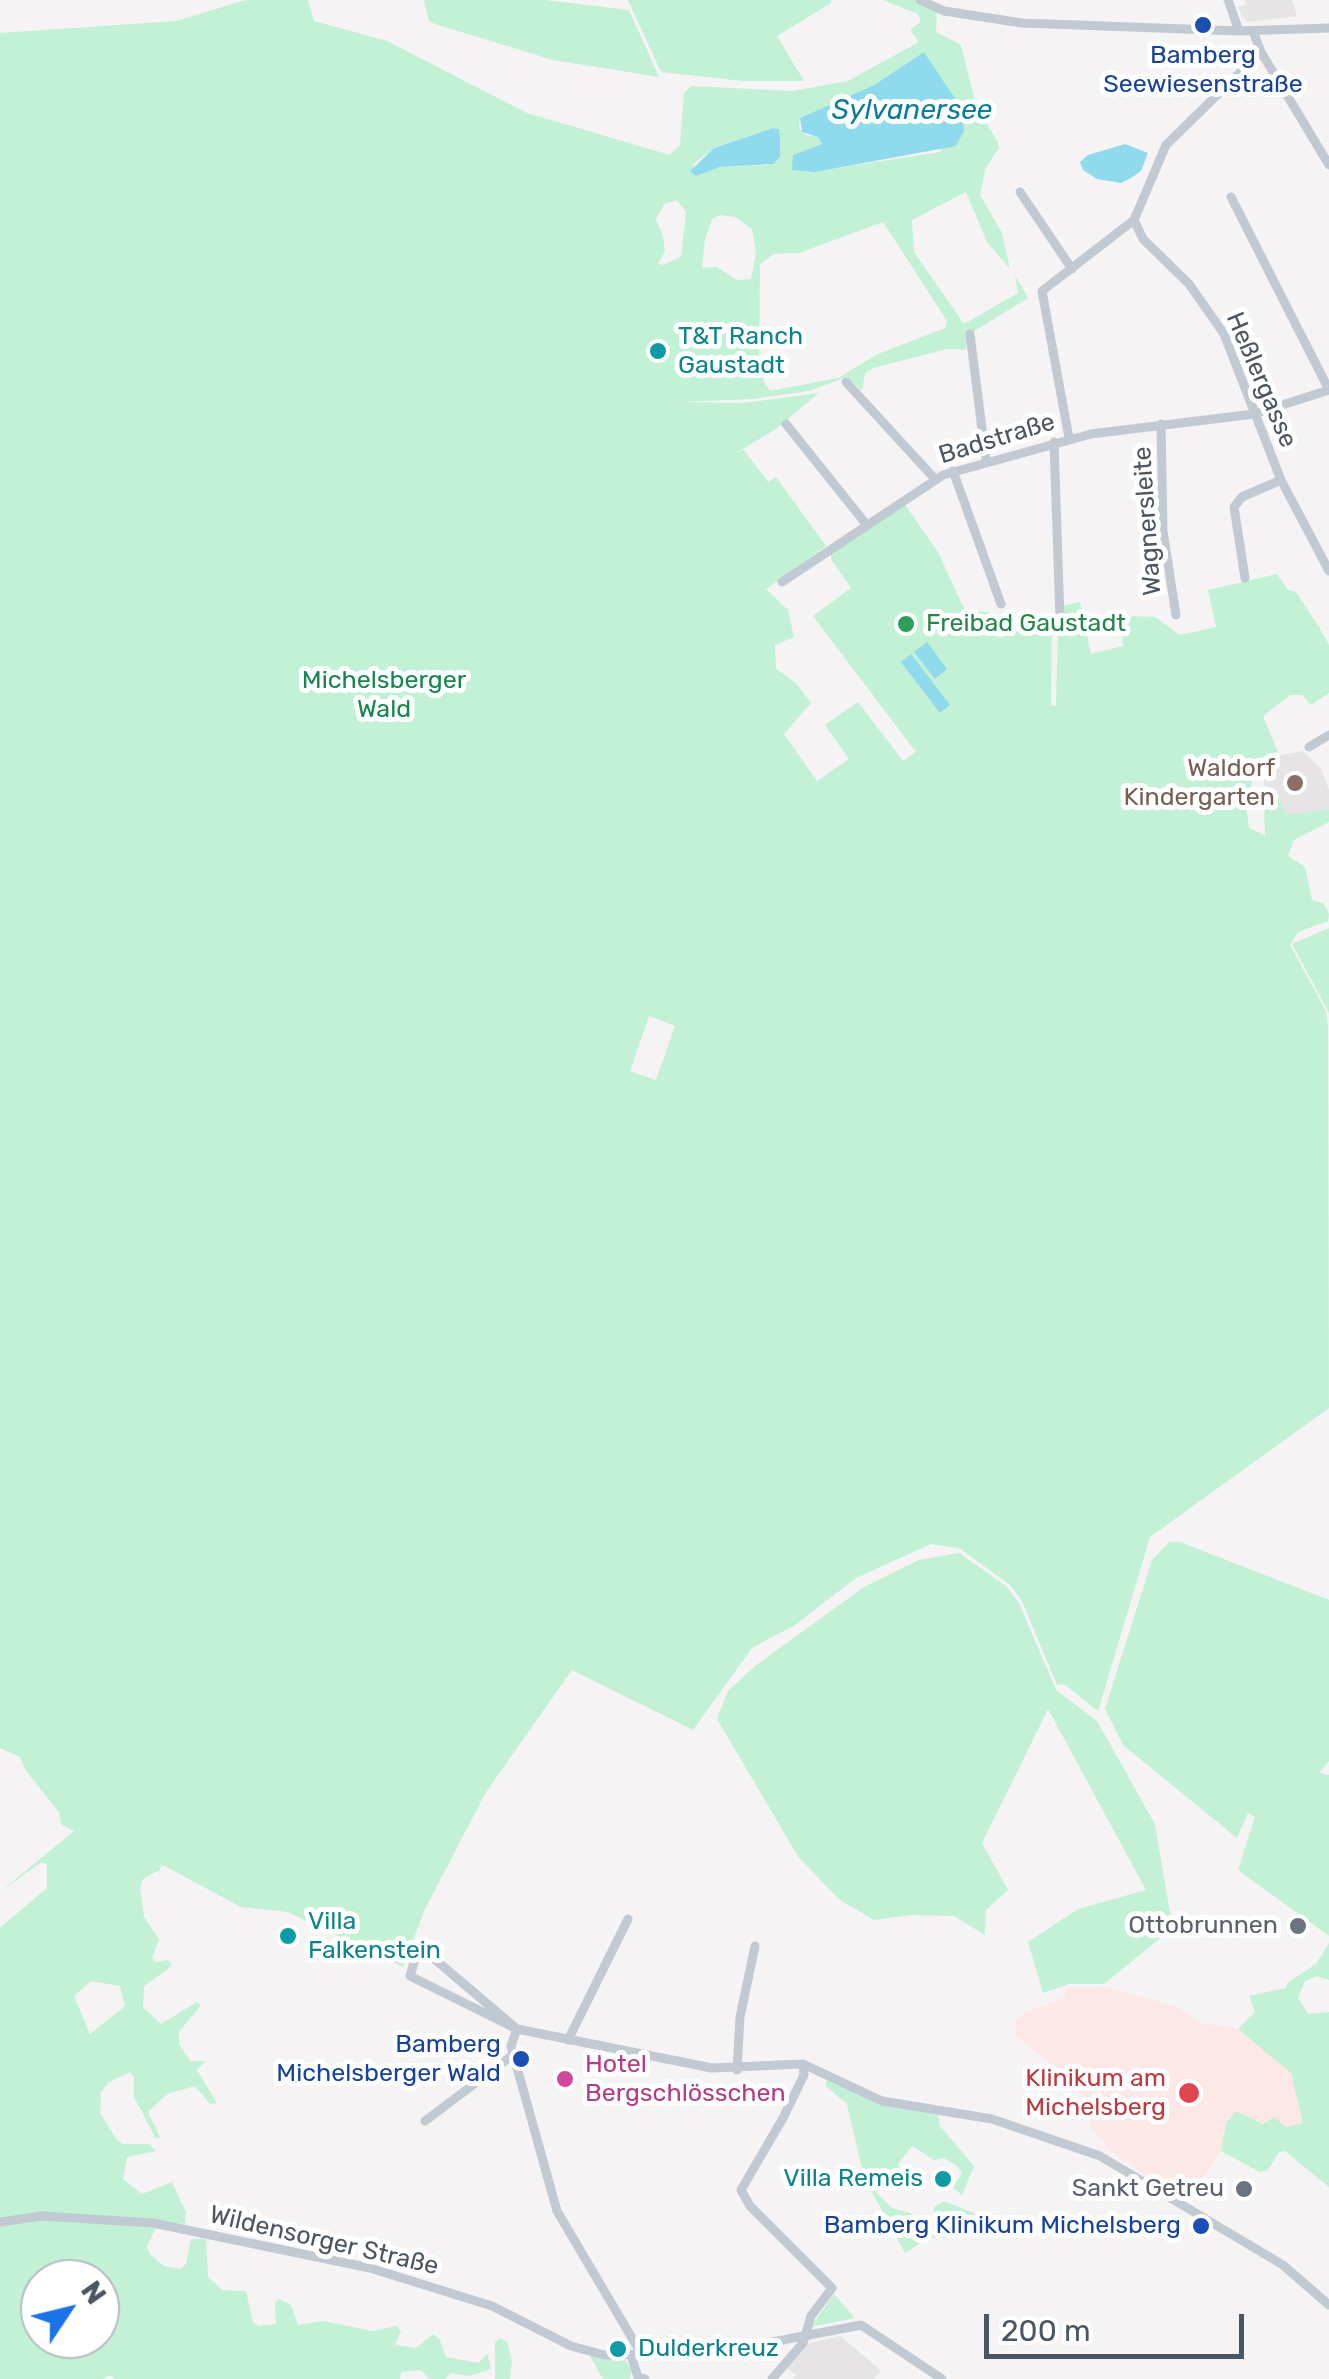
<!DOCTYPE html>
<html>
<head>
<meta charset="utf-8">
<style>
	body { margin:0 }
	#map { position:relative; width:1329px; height:2379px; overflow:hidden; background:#f5f3f3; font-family:Rubik,sans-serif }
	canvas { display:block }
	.north { position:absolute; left:20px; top:2259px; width:100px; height:100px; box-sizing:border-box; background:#fff; border:2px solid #b7bbc0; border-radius:50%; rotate:55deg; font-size:28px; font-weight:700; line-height:40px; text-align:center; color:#4a5661 }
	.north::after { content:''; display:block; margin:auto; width:35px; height:45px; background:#1a73e8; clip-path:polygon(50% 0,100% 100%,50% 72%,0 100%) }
	.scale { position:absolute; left:984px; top:2314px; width:260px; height:45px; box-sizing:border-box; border:5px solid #4a5661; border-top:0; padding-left:12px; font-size:30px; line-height:35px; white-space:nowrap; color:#4a5661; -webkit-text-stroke:8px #fff; paint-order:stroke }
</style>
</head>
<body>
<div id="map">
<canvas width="1329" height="2379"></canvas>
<div class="north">N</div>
<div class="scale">200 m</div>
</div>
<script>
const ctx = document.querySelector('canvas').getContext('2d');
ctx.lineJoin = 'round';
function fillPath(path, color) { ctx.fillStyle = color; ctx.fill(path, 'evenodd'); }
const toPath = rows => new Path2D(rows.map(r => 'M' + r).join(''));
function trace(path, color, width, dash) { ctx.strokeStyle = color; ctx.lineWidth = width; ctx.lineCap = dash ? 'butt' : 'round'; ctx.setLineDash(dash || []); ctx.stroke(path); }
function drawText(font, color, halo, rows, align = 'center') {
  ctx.font = font + ' Rubik,sans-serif'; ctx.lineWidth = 10; ctx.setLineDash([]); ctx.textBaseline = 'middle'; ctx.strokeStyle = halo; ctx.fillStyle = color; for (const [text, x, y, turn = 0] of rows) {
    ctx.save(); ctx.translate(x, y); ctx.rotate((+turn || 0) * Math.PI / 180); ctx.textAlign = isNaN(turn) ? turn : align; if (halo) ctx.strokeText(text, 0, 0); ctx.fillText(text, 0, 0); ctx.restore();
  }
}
fillPath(toPath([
	[1245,0,1292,0,1297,16,1247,22,1237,7,1246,5],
	[1303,751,1321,769,1329,790,1329,809,1286,815,1277,794,1264,785,1266,765,1281,755],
	[840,2336,881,2370,874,2379,793,2379,796,2375,787,2368,807,2344]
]), '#e6e4e5');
fillPath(toPath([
	[1103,1987,1175,2006,1204,2024,1233,2027,1247,2034,1291,2073,1304,2123,1286,2128,1270,2119,1263,2124,1236,2111,1226,2123,1221,2151,1186,2203,1111,2151,1091,2126,1078,2086,1015,2035,1016,2022,1024,2013,1066,1997,1065,1988]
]), '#fce8e6');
fillPath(toPath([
	[246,0,308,0,314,21,387,41,527,113,670,155,680,145,684,93,691,86,792,91,848,81,919,42,910,30,921,21,918,14,883,0,915,0,937,11,936,32,961,45,977,109,997,140,999,147,985,170,980,195,1002,233,1010,269,987,242,966,192,912,220,914,252,964,324,1018,293,1015,275,1028,298,976,330,967,339,966,350,947,349,873,368,865,373,862,390,846,377,809,391,752,399,680,402,743,403,819,393,776,429,736,453,744,450,768,482,776,477,826,546,766,589,788,610,794,637,775,645,776,669,796,683,811,703,784,734,817,781,849,759,825,725,858,702,903,761,916,752,813,616,851,588,831,559,831,552,903,502,938,552,965,611,989,612,999,638,1043,622,1052,626,1051,705,1056,706,1058,626,1065,624,1063,606,1080,602,1091,654,1123,646,1121,624,1133,616,1155,617,1180,635,1216,627,1208,590,1277,574,1288,590,1296,592,1319,627,1329,645,1329,693,1311,705,1302,695,1290,695,1263,716,1278,752,1253,760,1256,768,1246,805,1249,828,1265,835,1264,799,1269,788,1281,800,1286,815,1329,809,1329,822,1294,840,1288,856,1305,867,1312,900,1324,904,1329,914,1328,921,1298,932,1290,945,1326,1011,1328,1029,1329,1408,1150,1537,1098,1711,1064,1684,1057,1685,1022,1601,1010,1585,959,1548,931,1544,856,1578,795,1625,752,1648,693,1730,572,1670,486,1792,425,1909,403,1967,288,1912,241,1907,161,1864,160,1870,143,1879,140,1888,144,1917,159,1939,152,1958,156,1962,168,1960,172,1966,144,1986,143,2007,161,2024,197,2002,201,2005,179,2032,179,2044,190,2061,206,2061,197,2070,217,2103,210,2104,195,2086,167,2094,148,2112,160,2137,156,2139,134,2097,134,2077,130,2072,109,2082,101,2092,100,2113,117,2140,124,2144,149,2144,156,2151,127,2157,123,2179,142,2194,172,2182,186,2213,185,2224,162,2222,156,2228,147,2246,150,2254,164,2266,180,2269,186,2264,191,2239,206,2239,208,2277,222,2290,246,2291,253,2322,258,2326,276,2324,275,2303,279,2299,291,2305,298,2325,323,2321,373,2331,397,2326,401,2331,395,2345,416,2348,433,2334,439,2338,446,2357,479,2363,487,2353,491,2369,469,2376,451,2373,445,2379,430,2379,421,2370,401,2372,400,2379,115,2379,110,2375,103,2379,0,2379,0,1928,47,1888,47,1864,40,1863,0,1892,74,1831,61,1824,59,1812,26,1771,20,1757,0,1748,0,33,176,21],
	[924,52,965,117,940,152,824,170,804,150,814,150,822,144,818,137,805,135,799,128,800,118,874,85],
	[773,128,779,129,769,165,720,167,696,176,693,164,714,148],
	[677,200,686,212,681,257,662,265,658,263,665,252,663,236,656,219,664,204],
	[720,215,735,217,752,229,756,253,751,279,737,280,717,267,702,268,705,239,712,219],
	[883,222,947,321,945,328,878,354,838,378,770,391,764,382,759,357,760,264,774,254,799,253],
	[649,1016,675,1026,656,1080,630,1071],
	[91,1981,120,1986,125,2006,90,2034,74,1996],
	[40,2279,100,2279,100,2339,40,2339],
	[424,0,545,0,629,10,659,77,553,60,435,24,429,21],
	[628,0,831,0,831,3,777,36,804,81,743,81,661,72],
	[1329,928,1329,1013,1292,944],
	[1169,1542,1180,1542,1329,1600,1329,1761,1319,1773,1329,1775,1329,1936,1238,1870,1255,1817,1248,1813,1237,1838,1123,1745,1105,1709,1152,1560],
	[959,1553,1006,1586,1019,1603,1056,1690,1097,1721,1155,1824,1171,1919,1168,1932,1104,1984,1069,1984,1043,1993,1028,1942,1078,1909,1146,1890,1048,1709,982,1843,1008,1890,986,1910,985,1935,954,1916,911,1915,874,1920,840,1900,799,1858,717,1719,728,1691,755,1666,864,1587,919,1560],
	[1329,1943,1329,1980,1317,1976,1305,1981,1298,1998,1308,2014,1329,2012,1329,2187,1285,2151,1279,2152,1268,2170,1260,2172,1221,2151,1226,2123,1236,2111,1263,2124,1274,2117,1286,2127,1303,2123,1291,2073,1238,2029,1255,2012,1249,1996,1286,1988,1287,1983,1316,1964],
	[826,2080,881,2103,938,2115,940,2126,974,2166,962,2195,953,2188,962,2173,957,2166,944,2158,934,2160,912,2146,898,2164,903,2180,885,2174,873,2189,892,2208,910,2213,926,2227,933,2225,934,2207,944,2201,976,2214,955,2238,928,2238,905,2253,873,2194,861,2165,847,2104,826,2086],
	[834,2294,855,2318,811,2327],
	[500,2338,507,2342,512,2360,510,2379,495,2379,495,2342],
	[590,2356,623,2357,632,2370,630,2379,603,2379]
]), '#c3f1d5');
fillPath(toPath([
	[924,52,962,109,964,131,956,146,815,172,792,170,793,155,822,144,818,137,802,132,800,118,874,85],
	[773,128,779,129,780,137,780,157,773,164,720,167,696,176,690,171,714,148],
	[1125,144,1148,153,1141,171,1131,178,1121,183,1097,179,1083,170,1080,162,1088,155],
	[927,642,947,669,935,679,914,652],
	[911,654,950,705,940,713,901,662]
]), '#90daee');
trace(toPath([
	[920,0,944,11,1022,23,1239,31,1329,28],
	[1228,0,1239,31],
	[1261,52,1329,165],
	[1020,192,1072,269],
	[1231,197,1329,390],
	[1134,220,1143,239,1189,284,1224,334,1281,480,1329,571],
	[1134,220,1166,145,1261,52,1253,31],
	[970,334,986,460],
	[846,382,934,478],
	[786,424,866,524],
	[1161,424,1163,531,1176,615],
	[1069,438,1042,291,1134,220],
	[1054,442,1060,619,1054,620],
	[953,471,1001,604],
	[1245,578,1234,507,1242,497,1281,480],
	[782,582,943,475,1091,434,1254,414,1329,390],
	[1309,747,1329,735],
	[517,2029,419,1946,410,1976,517,2029,712,2068,803,2064,882,2101,992,2119,1100,2156,1283,2265,1329,2305],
	[517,2029,511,2046,557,2211,642,2355],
	[568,2040,628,1919],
	[737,2070,740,2017,755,1946],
	[425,2121,514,2054],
	[0,2222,42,2216,153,2223,370,2268,492,2306,571,2346,604,2355,715,2353,861,2325,942,2379],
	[631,2355,638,2377,645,2379],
	[772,2379,803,2343,811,2316,832,2288,750,2206,741,2190,783,2118,804,2075,803,2064]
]), '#c1cad2', 9);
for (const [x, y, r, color] of [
	[1203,25,10,"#1a4fb4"],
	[658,351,10,"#0f9aa8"],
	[906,624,10,"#2e9e5b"],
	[1295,783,10,"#8d6e63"],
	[1298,1926,10,"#6b7280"],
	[288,1936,10,"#0f9aa8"],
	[521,2059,10,"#1a4fb4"],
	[565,2079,10,"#d1479c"],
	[1189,2093,12,"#e0444e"],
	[943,2179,10,"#0f9aa8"],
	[1244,2189,10,"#6b7280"],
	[1201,2226,10,"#1a4fb4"],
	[618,2349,10,"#0f9aa8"]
]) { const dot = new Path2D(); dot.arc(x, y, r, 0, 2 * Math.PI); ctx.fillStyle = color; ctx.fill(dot); trace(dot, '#fff', 4); }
drawText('25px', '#164399', '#fff', [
	["Bamberg",1203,56,"center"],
	["Seewiesenstraße",1203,85,"center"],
	["Bamberg",501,2045],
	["Michelsberger Wald",501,2074],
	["Bamberg Klinikum Michelsberg",1181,2226]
], 'right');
drawText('25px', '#0d838f', '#fff', [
	["T&T Ranch",678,337],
	["Gaustadt",678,366],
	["Villa",308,1922],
	["Falkenstein",308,1951],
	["Villa Remeis",923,2179,"right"],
	["Dulderkreuz",638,2349]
], 'left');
drawText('25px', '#4a5661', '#fff', [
	["Heßlergasse",1261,380,67],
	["Badstraße",997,439,-17],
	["Wagnersleite",1148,521,-94],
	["Wildensorger Straße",324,2241,13]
]);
drawText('25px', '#27864d', '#fff', [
	["Freibad Gaustadt",926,624]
], 'left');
drawText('25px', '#17864f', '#fff', [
	["Michelsberger",384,681],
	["Wald",384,710]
]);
drawText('25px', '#785e54', '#fff', [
	["Waldorf",1275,769],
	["Kindergarten",1275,798]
], 'right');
drawText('25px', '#5b616d', '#fff', [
	["Ottobrunnen",1278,1926],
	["Sankt Getreu",1224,2189]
], 'right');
drawText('25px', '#b23c85', '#fff', [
	["Hotel",585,2065],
	["Bergschlösschen",585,2094]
], 'left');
drawText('25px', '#be3a42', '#fff', [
	["Klinikum am",1166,2079],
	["Michelsberg",1166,2108]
], 'right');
drawText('italic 28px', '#0c7c9b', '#fff', [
	["Sylvanersee",912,111]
]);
</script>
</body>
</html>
